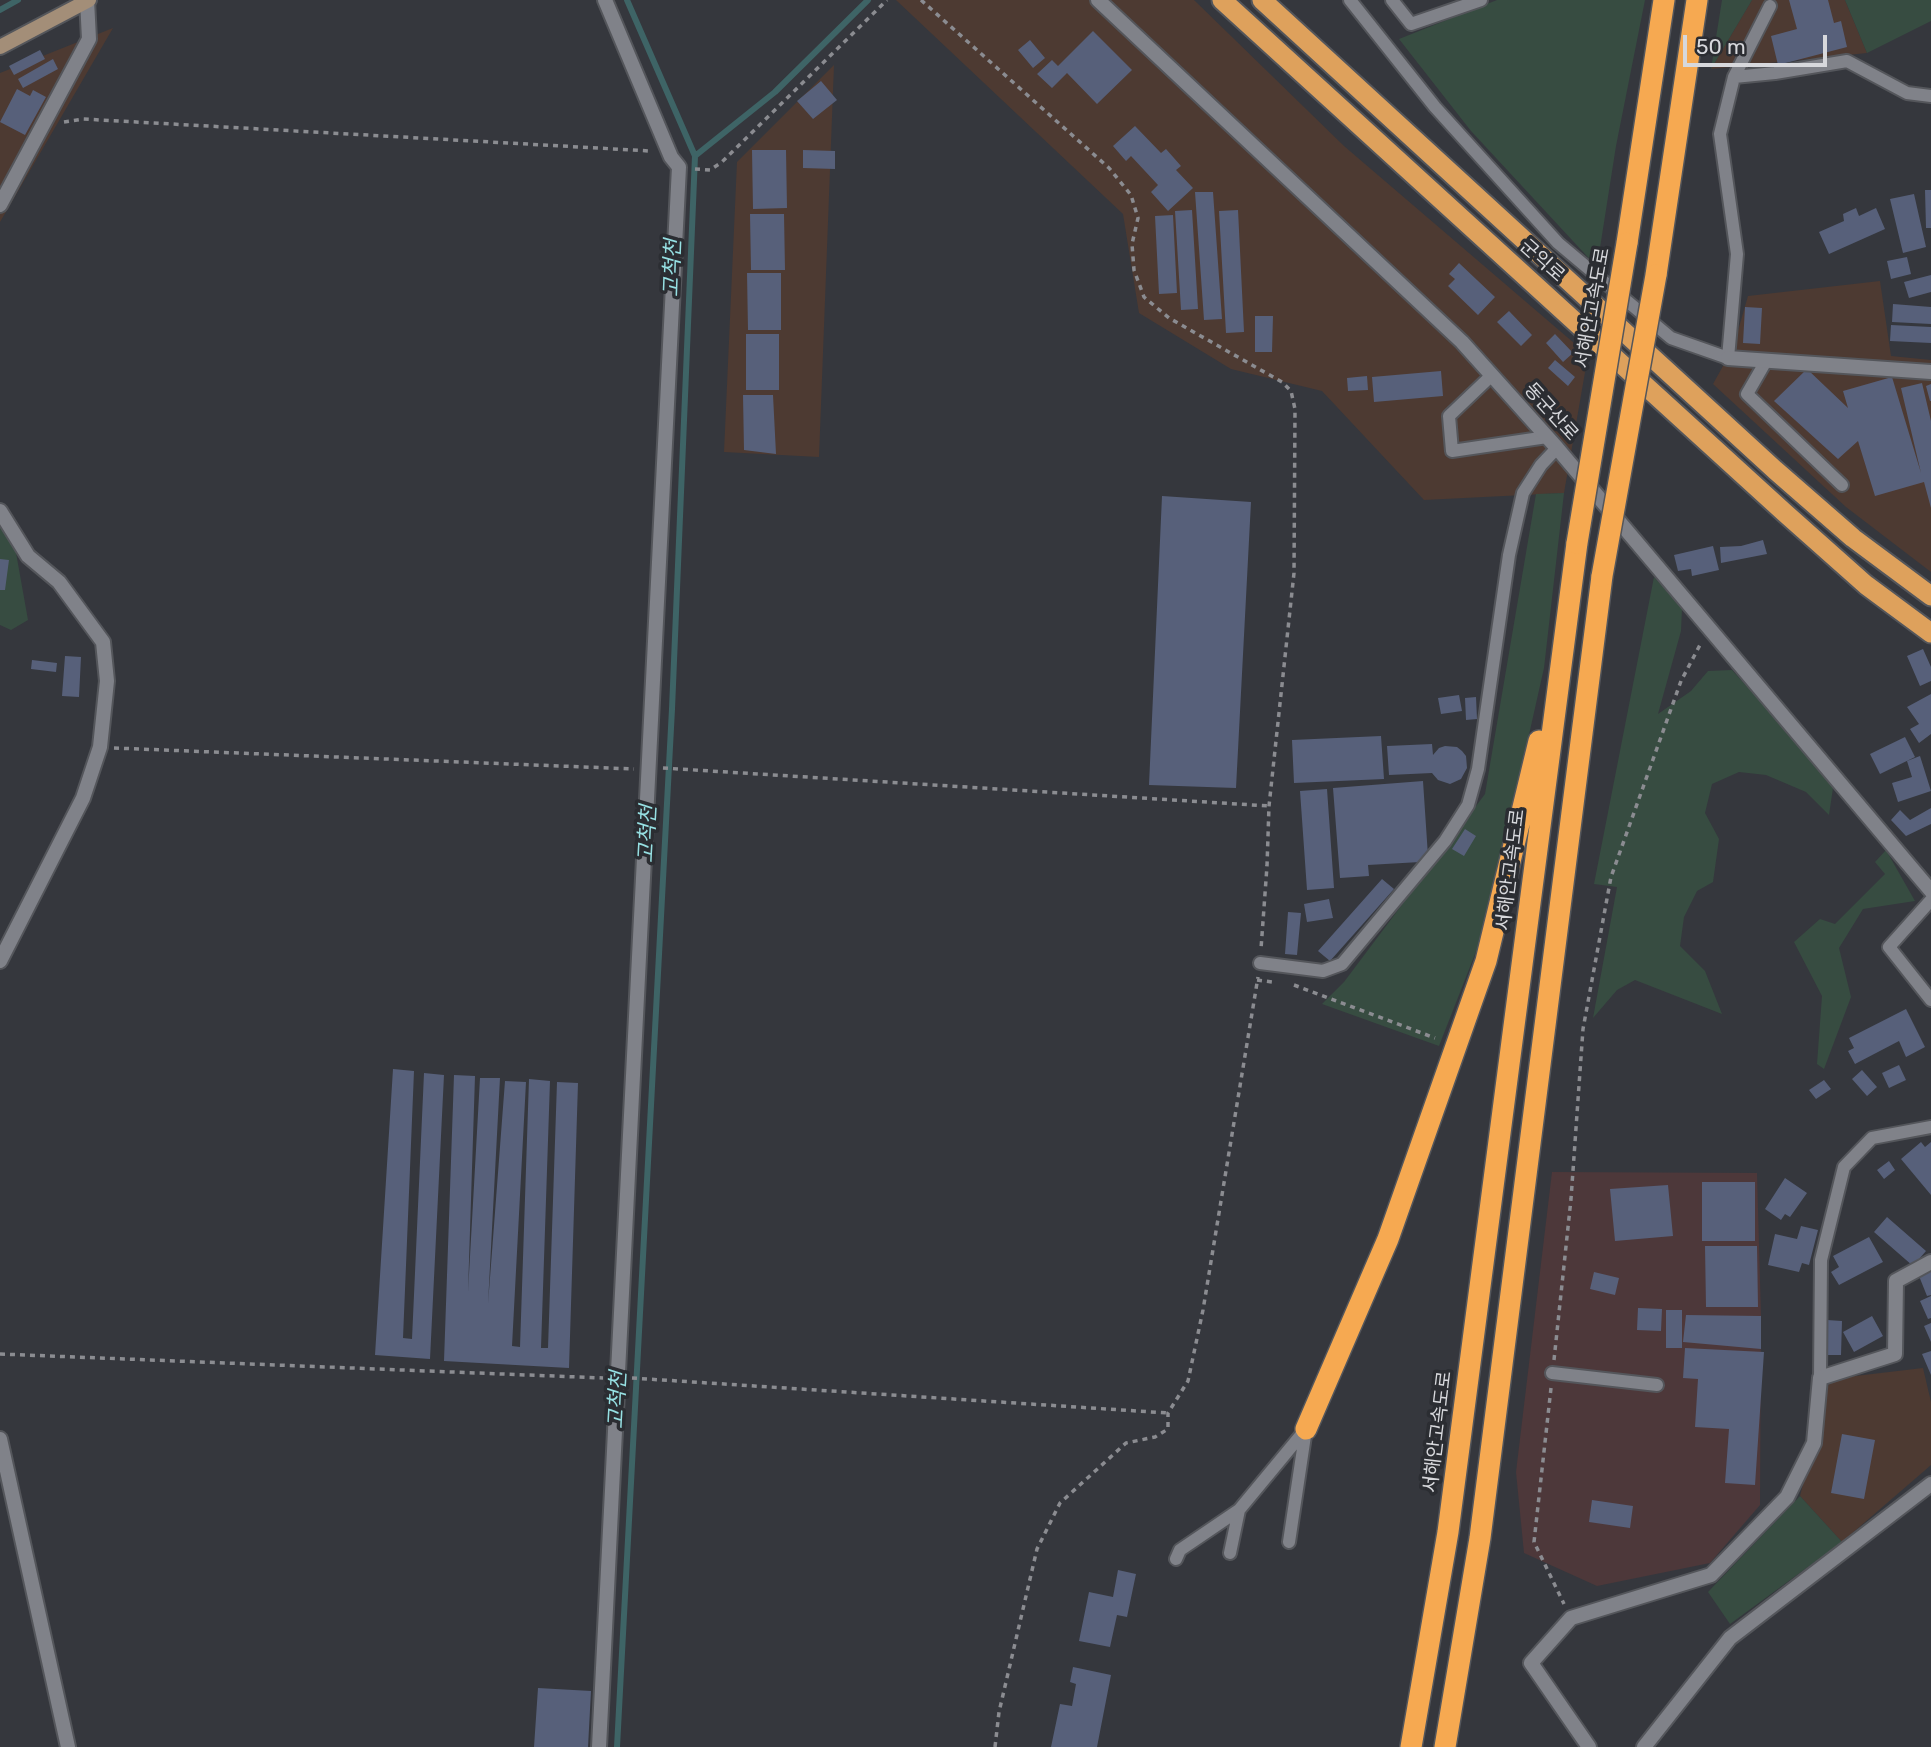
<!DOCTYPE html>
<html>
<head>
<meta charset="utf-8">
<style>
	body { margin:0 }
	#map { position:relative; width:1931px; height:1747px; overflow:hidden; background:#35373d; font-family:Rubik,sans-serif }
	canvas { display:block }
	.scale { position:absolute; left:1683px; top:35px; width:144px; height:32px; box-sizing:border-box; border:4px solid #d7d8dc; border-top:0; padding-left:9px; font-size:21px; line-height:24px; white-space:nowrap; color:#d7d8dc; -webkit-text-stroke:5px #2b2d32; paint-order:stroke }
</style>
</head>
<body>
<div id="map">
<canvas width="1931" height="1747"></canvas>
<div class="scale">50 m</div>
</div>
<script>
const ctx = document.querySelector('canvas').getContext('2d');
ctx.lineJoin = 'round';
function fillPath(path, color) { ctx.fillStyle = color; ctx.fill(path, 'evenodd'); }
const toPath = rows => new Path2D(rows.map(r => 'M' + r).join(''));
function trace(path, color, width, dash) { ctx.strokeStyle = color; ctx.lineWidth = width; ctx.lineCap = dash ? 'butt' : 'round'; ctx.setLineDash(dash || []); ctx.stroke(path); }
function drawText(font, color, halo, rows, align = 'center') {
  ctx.font = font + ' Rubik,"Noto Sans KR",sans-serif'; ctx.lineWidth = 7; ctx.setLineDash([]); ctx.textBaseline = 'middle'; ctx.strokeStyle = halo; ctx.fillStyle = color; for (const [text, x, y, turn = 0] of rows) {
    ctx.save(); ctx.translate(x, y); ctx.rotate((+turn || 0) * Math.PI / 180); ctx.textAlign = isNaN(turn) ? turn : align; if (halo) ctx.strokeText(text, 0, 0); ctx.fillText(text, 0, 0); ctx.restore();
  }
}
fillPath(toPath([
	[896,0,1194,0,1344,146,1588,355,1564,493,1424,500,1322,391,1231,369,1139,313,1123,214],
	[1752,0,1845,0,1867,53,1711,69],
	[113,28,0,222,0,73],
	[834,65,819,457,724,452,737,162],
	[1880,281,1891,356,1931,360,1931,572,1846,507,1713,384,1733,348,1748,296],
	[1923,1368,1931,1402,1931,1465,1842,1542,1800,1496,1830,1379]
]), '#4d3a32');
fillPath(toPath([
	[1552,1172,1757,1173,1761,1316,1760,1505,1710,1563,1597,1586,1524,1553,1516,1472]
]), '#4d383a');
fillPath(toPath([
	[1497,0,1645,0,1616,146,1597,267,1471,131,1399,39],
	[1722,0,1752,0,1711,69],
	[1845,0,1931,0,1931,21,1867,53],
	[1564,493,1544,668,1486,926,1439,1046,1322,1004,1344,982,1485,794,1536,494],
	[0,516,15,547,28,620,11,630,0,625],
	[1654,577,1682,608,1681,631,1658,714,1691,691,1708,671,1732,670,1787,731,1833,788,1829,815,1806,792,1766,775,1739,772,1712,784,1705,813,1719,839,1713,882,1697,891,1684,917,1680,946,1705,971,1722,1014,1635,980,1617,990,1593,1018,1617,887,1594,884],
	[1886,850,1915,901,1863,909,1839,948,1851,997,1824,1069,1817,1064,1822,996,1794,942,1820,919,1835,924,1885,874,1875,862],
	[1800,1496,1842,1542,1730,1624,1708,1592]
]), '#374c41');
trace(toPath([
	[627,0,695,156],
	[0,10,18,0],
	[617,1747,672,709,695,156,775,92,868,0]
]), '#3e6466', 6);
fillPath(toPath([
	[1789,0,1828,0,1834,23,1841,21,1847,47,1778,65,1771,36,1797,29],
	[1093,31,1132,70,1097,104,1067,73,1052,88,1037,74,1052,60,1058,66],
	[1030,40,1045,58,1033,68,1018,50],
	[40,50,45,59,14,75,9,66],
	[53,59,58,69,23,88,18,79],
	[821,81,837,100,813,119,797,101],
	[17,89,30,96,33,90,46,97,25,135,0,122],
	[1135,126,1161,153,1166,149,1181,166,1176,170,1193,188,1168,211,1151,192,1158,185,1131,156,1126,161,1113,146],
	[752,150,786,150,787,208,753,209],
	[803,150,835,151,835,169,803,168],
	[1925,190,1931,190,1931,228,1926,228],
	[1195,192,1213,192,1222,319,1204,320],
	[1914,194,1926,247,1903,253,1890,199],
	[1856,208,1859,216,1876,208,1885,229,1829,254,1819,232,1844,221,1843,214],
	[1192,210,1198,309,1181,310,1175,211],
	[1238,210,1244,332,1226,333,1219,211],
	[750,214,784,214,785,270,751,270],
	[1173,215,1177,293,1159,294,1155,216],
	[1907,257,1911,274,1891,279,1887,261],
	[1459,263,1495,297,1478,315,1448,286,1455,279,1449,274],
	[747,273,781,273,781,330,748,330],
	[1931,275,1931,292,1909,298,1904,282],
	[1893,304,1931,307,1931,324,1892,322],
	[1745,307,1762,308,1760,344,1743,343],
	[1509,311,1532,335,1521,346,1497,322],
	[1255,316,1273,316,1272,352,1255,352],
	[1891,325,1931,327,1931,343,1890,341],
	[746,334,779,334,779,390,746,390],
	[1555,334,1573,353,1563,362,1546,343],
	[1555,360,1575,377,1568,386,1548,368],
	[1807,369,1848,408,1843,391,1892,377,1921,473,1901,388,1922,383,1931,421,1931,508,1924,482,1875,496,1858,441,1838,459,1774,401],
	[1441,371,1443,396,1374,402,1372,377],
	[1367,376,1368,390,1348,391,1347,378],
	[1931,384,1931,401,1930,401,1926,386],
	[743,395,773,395,776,454,744,450],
	[1162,496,1251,502,1236,788,1149,785],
	[1763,540,1767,554,1721,563,1720,547,1741,546],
	[1713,546,1719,570,1692,576,1691,569,1678,571,1674,555],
	[0,559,9,560,5,590,0,590],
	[1923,649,1931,667,1931,681,1920,686,1907,656],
	[65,656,81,657,79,697,62,696],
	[32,660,57,663,56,672,31,669],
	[1931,694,1931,734,1919,743,1910,729,1919,724,1907,707],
	[1459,695,1462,711,1441,714,1438,698],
	[1476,697,1477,719,1466,720,1465,698],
	[1381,736,1384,779,1294,783,1292,740],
	[1905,737,1915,757,1880,774,1870,754],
	[1432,744,1433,755,1439,748,1445,746,1457,747,1462,751,1466,756,1467,768,1461,779,1450,784,1438,780,1432,773,1389,775,1387,746],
	[1920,756,1931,791,1898,802,1892,783,1912,777,1907,761],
	[1423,781,1428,856,1420,862,1368,865,1369,876,1340,878,1333,788],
	[1327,789,1334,888,1307,890,1300,791],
	[1931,808,1931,824,1906,836,1891,820,1900,810,1910,820],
	[1465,829,1476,836,1464,856,1452,849],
	[1382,879,1394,889,1330,961,1318,951],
	[1329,899,1333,918,1307,922,1304,904],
	[1288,912,1301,913,1297,955,1285,954],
	[1906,1009,1925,1047,1906,1057,1899,1041,1855,1064,1848,1051,1854,1048,1849,1038],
	[1899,1065,1906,1080,1889,1088,1882,1073],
	[393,1069,414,1071,403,1338,412,1339,424,1073,444,1075,430,1359,375,1355],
	[1862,1070,1877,1087,1867,1096,1852,1079],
	[454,1075,475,1076,468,1292,480,1078,500,1078,488,1304,505,1081,526,1082,512,1346,520,1347,529,1079,550,1081,541,1348,548,1348,557,1082,578,1083,569,1368,444,1361],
	[1824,1080,1831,1089,1816,1099,1809,1090],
	[1921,1142,1925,1147,1931,1142,1931,1195,1901,1159],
	[1889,1161,1895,1170,1884,1179,1877,1170],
	[1785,1178,1807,1193,1790,1217,1785,1214,1781,1220,1765,1209],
	[1702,1182,1755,1182,1755,1241,1702,1241],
	[1668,1185,1673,1236,1615,1241,1610,1189],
	[1887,1217,1926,1251,1913,1266,1874,1232],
	[1801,1226,1818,1230,1809,1265,1802,1263,1799,1272,1768,1265,1775,1234,1797,1239],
	[1869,1237,1883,1262,1839,1285,1831,1272,1839,1267,1833,1256],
	[1705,1246,1757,1246,1758,1307,1706,1307],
	[1931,1271,1931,1295,1927,1296,1919,1276],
	[1594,1272,1619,1278,1615,1295,1590,1289],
	[1931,1296,1931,1318,1928,1319,1920,1301],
	[1638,1308,1662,1309,1661,1331,1637,1330],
	[1666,1310,1682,1310,1682,1348,1666,1348],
	[1686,1315,1761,1316,1761,1349,1683,1342],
	[1872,1316,1883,1336,1854,1352,1843,1332],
	[1827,1320,1842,1321,1841,1355,1826,1355],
	[1931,1323,1931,1342,1924,1326],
	[1685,1348,1764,1352,1755,1485,1725,1483,1729,1429,1695,1427,1698,1379,1683,1378],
	[1931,1351,1931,1375,1922,1354],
	[1842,1434,1875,1440,1864,1499,1831,1493],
	[1592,1500,1633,1506,1630,1528,1589,1522],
	[1118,1570,1136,1574,1127,1617,1117,1615,1110,1647,1079,1641,1089,1592,1113,1597],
	[1073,1667,1111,1675,1097,1747,1051,1747,1060,1704,1072,1706,1076,1684,1070,1682],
	[538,1688,591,1691,588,1747,534,1747]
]), '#57607a');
const service = toPath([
	[1350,0,1435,107,1558,243,1671,338,1728,358,1737,254,1720,134,1734,77,1775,73,1847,61,1907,93,1931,96],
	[1392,0,1411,24,1481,0],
	[1734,77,1770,6],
	[1766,361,1747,394,1842,485],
	[1492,375,1449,416,1452,451,1547,437],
	[1931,900,1889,947,1931,1000],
	[1260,963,1323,971,1342,964,1445,841,1468,805,1478,769,1509,555,1523,493,1541,465,1557,448],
	[1552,1373,1657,1385],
	[1820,1378,1821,1260,1844,1167,1872,1138,1931,1127],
	[1289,1542,1306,1429],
	[1230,1553,1239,1510],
	[1176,1559,1180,1550,1239,1510,1306,1429]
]);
const minor = toPath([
	[0,205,89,39,87,0],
	[1728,358,1931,372],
	[0,511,28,556,59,582,103,642,107,681,100,747,83,798,0,961],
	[0,1439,68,1747],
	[599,1747,679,167,671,157,605,0],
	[1589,1747,1531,1663,1571,1618,1711,1575,1787,1497,1814,1443,1820,1378,1895,1354,1896,1281,1931,1262]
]);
const tertiary = toPath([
	[1098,0,1462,342,1557,448,1931,891],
	[1644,1747,1730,1638,1931,1484]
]);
const secondary = toPath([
	[0,47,89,0]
]);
const trunk = toPath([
	[1222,0,1785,513,1866,585,1931,633],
	[1262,0,1775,470,1853,538,1931,596]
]);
const motorway = toPath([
	[1627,243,1664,0],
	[1656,275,1697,0],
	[1306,1429,1388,1239,1486,961,1539,741],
	[1411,1747,1448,1532,1577,543],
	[1445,1747,1480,1538,1602,576]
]);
trace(service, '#54565b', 16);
trace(minor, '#54565b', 18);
trace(tertiary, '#54565b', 18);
trace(secondary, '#54565b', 18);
trace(trunk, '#54565b', 23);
trace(motorway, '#54565b', 24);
trace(toPath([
	[921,0,1109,168,1131,195,1138,218,1132,244,1134,270,1144,297,1169,318,1282,382,1291,391,1295,409,1294,573,1269,806,1267,866,1261,949],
	[64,122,83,119,650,151],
	[695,169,710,170,722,162,887,0],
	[114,748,634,769],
	[663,768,1269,806],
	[1257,980,1272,982],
	[1294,985,1435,1038],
	[0,1354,603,1378],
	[1554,1360,1571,1199,1583,1029,1611,877,1681,681,1701,643],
	[632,1378,1168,1413],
	[1551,1388,1534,1542,1564,1604],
	[995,1747,999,1712,1037,1549,1060,1503,1126,1443,1155,1437,1168,1429,1168,1413,1188,1381,1203,1310,1258,977]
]), '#8b8c91', 3.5, [5, 5]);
trace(service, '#808289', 12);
trace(minor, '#808289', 14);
trace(tertiary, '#808289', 14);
trace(secondary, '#a38e78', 14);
trace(trunk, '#dea15c', 19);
trace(motorway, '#f6a951', 21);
const motorwayBridge = toPath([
	[1577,543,1627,243],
	[1602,576,1656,275]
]);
trace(motorwayBridge, '#54565b', 24, []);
trace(motorwayBridge, '#f6a951', 21);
drawText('19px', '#d7d8dc', '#2b2d32', [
	["군익로",1542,261,42],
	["서해안고속도로",1593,308,-80],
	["동군산로",1551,412,48],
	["서해안고속도로",1511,870,-83],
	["서해안고속도로",1438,1432,-83]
]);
drawText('italic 21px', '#96e0e3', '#2b2d32', [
	["고척천",673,268,-88],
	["고척천",648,834,-87],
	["고척천",618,1400,-87]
]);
</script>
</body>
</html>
